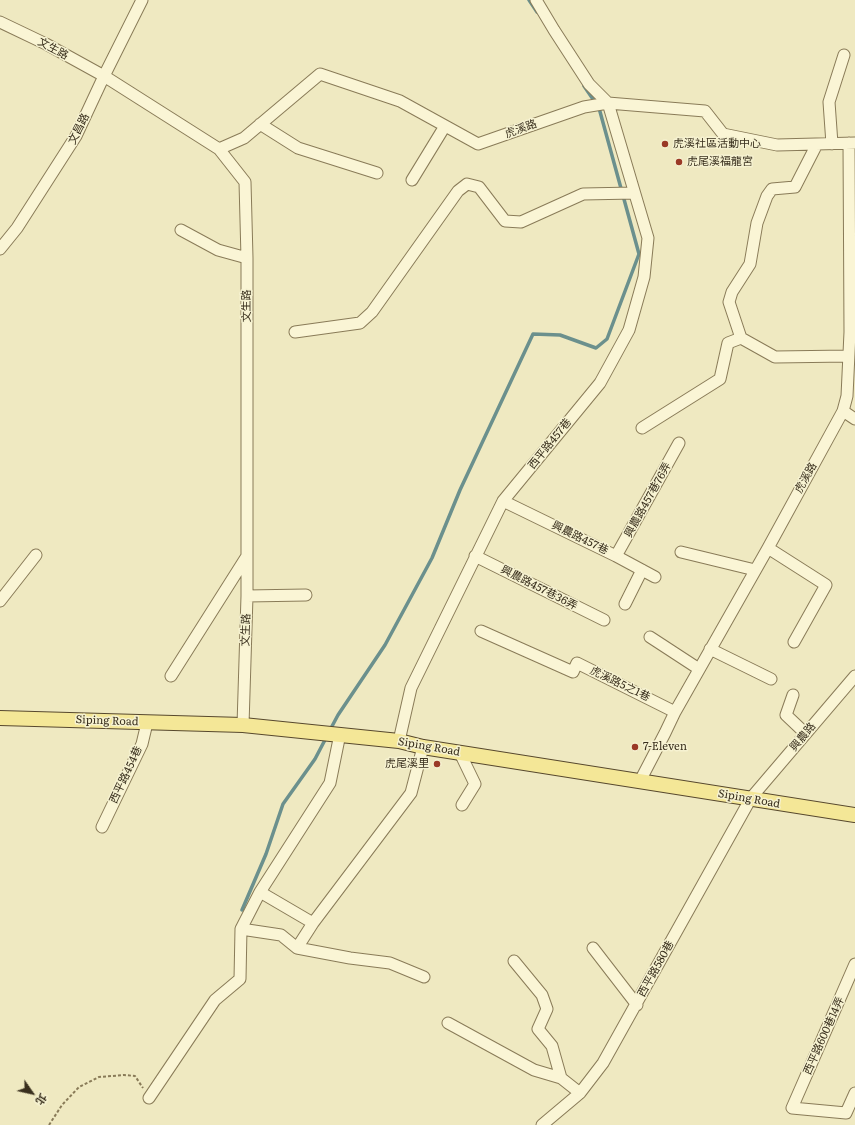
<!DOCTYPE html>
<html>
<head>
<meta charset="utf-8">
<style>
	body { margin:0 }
	#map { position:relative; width:855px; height:1125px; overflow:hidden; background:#efe9c1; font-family:Literata,"Noto Sans TC",serif }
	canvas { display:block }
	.north { position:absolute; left:12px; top:1073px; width:40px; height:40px; -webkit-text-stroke:3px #f6f2d1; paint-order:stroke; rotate:124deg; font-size:11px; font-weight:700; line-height:16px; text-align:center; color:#392f1d }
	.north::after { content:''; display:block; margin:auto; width:14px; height:18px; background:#392f1d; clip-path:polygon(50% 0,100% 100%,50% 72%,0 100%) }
</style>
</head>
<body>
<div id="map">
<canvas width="855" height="1125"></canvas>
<div class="north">北</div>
</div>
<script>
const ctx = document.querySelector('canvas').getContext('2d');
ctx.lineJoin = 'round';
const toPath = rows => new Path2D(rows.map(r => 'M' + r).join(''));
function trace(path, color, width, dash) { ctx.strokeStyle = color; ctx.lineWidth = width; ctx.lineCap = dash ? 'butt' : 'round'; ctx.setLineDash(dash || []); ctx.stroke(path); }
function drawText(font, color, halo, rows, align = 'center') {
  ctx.font = font + ' Literata,"Noto Sans TC",serif'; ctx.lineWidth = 3; ctx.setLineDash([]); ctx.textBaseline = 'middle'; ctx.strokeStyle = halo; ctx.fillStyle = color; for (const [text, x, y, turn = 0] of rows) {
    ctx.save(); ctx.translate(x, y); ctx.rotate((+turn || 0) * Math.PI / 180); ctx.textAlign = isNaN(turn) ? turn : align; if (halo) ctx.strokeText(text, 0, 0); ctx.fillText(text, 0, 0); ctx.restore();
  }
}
trace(toPath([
	[529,0,537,12],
	[330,730,338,715,385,645,432,558,460,490,533,334,560,335,596,348,607,339,639,254,599,108,584,86],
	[242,910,266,854,283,804,315,759,326,738]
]), '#6b908d', 3.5);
const minor = toPath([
	[0,22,46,44,104,76,219,149,245,182,247,258,247,596,243,725],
	[260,124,298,148,377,173],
	[817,144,795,187,772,189,767,196,757,223,750,264,732,292,729,302,741,338,775,357,848,356],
	[832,144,829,102,844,55],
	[219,149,244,138,320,74,400,101,478,144,584,107,608,103,705,111,723,134,777,145,855,143],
	[412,180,445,126],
	[181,230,218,250,247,258],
	[0,249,17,228,76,136,104,76,142,0],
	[295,332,360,323,372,312,458,191,467,184,479,187,505,221,521,222,583,194,634,193],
	[843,411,855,419],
	[642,428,720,379,728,343,741,338],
	[503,501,616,556,655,577],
	[768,548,826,585,794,642],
	[681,552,755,570],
	[475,556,604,620],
	[616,556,679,443],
	[247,596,306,595],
	[0,601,36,555],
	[625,604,642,570],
	[481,631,573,672,577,663,675,712],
	[650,637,699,669],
	[710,649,771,679],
	[171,676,247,556],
	[793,695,786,715,805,733],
	[340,734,330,783,260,892,313,923,411,793,423,747],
	[399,741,411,688,503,501,600,383,629,330,644,277,648,238,608,103,589,84,554,30,536,0],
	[460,753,475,784,462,805],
	[640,781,665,733,675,712,768,548,843,411,847,396,850,332,849,143],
	[102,827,142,744,147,723],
	[241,929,281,935,297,948,313,923],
	[297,948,350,958,390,963,424,977],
	[593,948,637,1005],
	[514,961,542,995,547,1009,538,1029,552,1046,561,1078,580,1093],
	[855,964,792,1108,846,1113,855,1093],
	[448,1023,534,1070,561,1078],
	[149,1098,215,1000,240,979,241,929,260,892],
	[542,1125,580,1093,603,1063,751,798,855,676]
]);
const major = toPath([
	[0,718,243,725,399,741,423,747,855,815]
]);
trace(minor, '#897b58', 13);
trace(major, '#57482d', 16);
trace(toPath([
	[49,1125,62,1105,79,1087,99,1077,124,1075,135,1076,143,1088]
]), '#897b58', 2, [3, 2]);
trace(minor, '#faf5d5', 11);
trace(major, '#f4e797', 14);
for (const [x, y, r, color] of [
	[665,144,4,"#9a3926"],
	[679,162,4,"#9a3926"],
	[635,747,4,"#9a3926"],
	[437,764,4,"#9a3926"]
]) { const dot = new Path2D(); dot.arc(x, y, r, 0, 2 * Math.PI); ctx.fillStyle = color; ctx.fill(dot); trace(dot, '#f6f2d1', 1.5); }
drawText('11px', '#392f1d', '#f6f2d1', [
	["文生路",53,49,28],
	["文昌路",79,129,-63],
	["虎溪路",521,129,-20],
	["文生路",247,306,-90],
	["西平路457巷",550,444,-51],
	["虎溪路",806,478,-61],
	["興農路457巷76弄",648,500,-61],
	["興農路457巷",580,538,26],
	["興農路457巷36弄",539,588,27],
	["文生路",246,630,-88],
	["虎溪路5之1巷",620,684,26],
	["Siping Road",107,721,2],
	["興農路",803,737,-50],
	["Siping Road",429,747,10],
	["西平路454巷",126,775,-65],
	["Siping Road",749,799,10],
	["西平路580巷",656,969,-61],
	["西平路600巷14弄",824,1036,-66]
]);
drawText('11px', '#392f1d', '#f6f2d1', [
	["虎溪社區活動中心",673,144],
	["虎尾溪福龍宮",687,162],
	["7-Eleven",643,747],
	["虎尾溪里",429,764,"right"]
], 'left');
</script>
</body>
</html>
